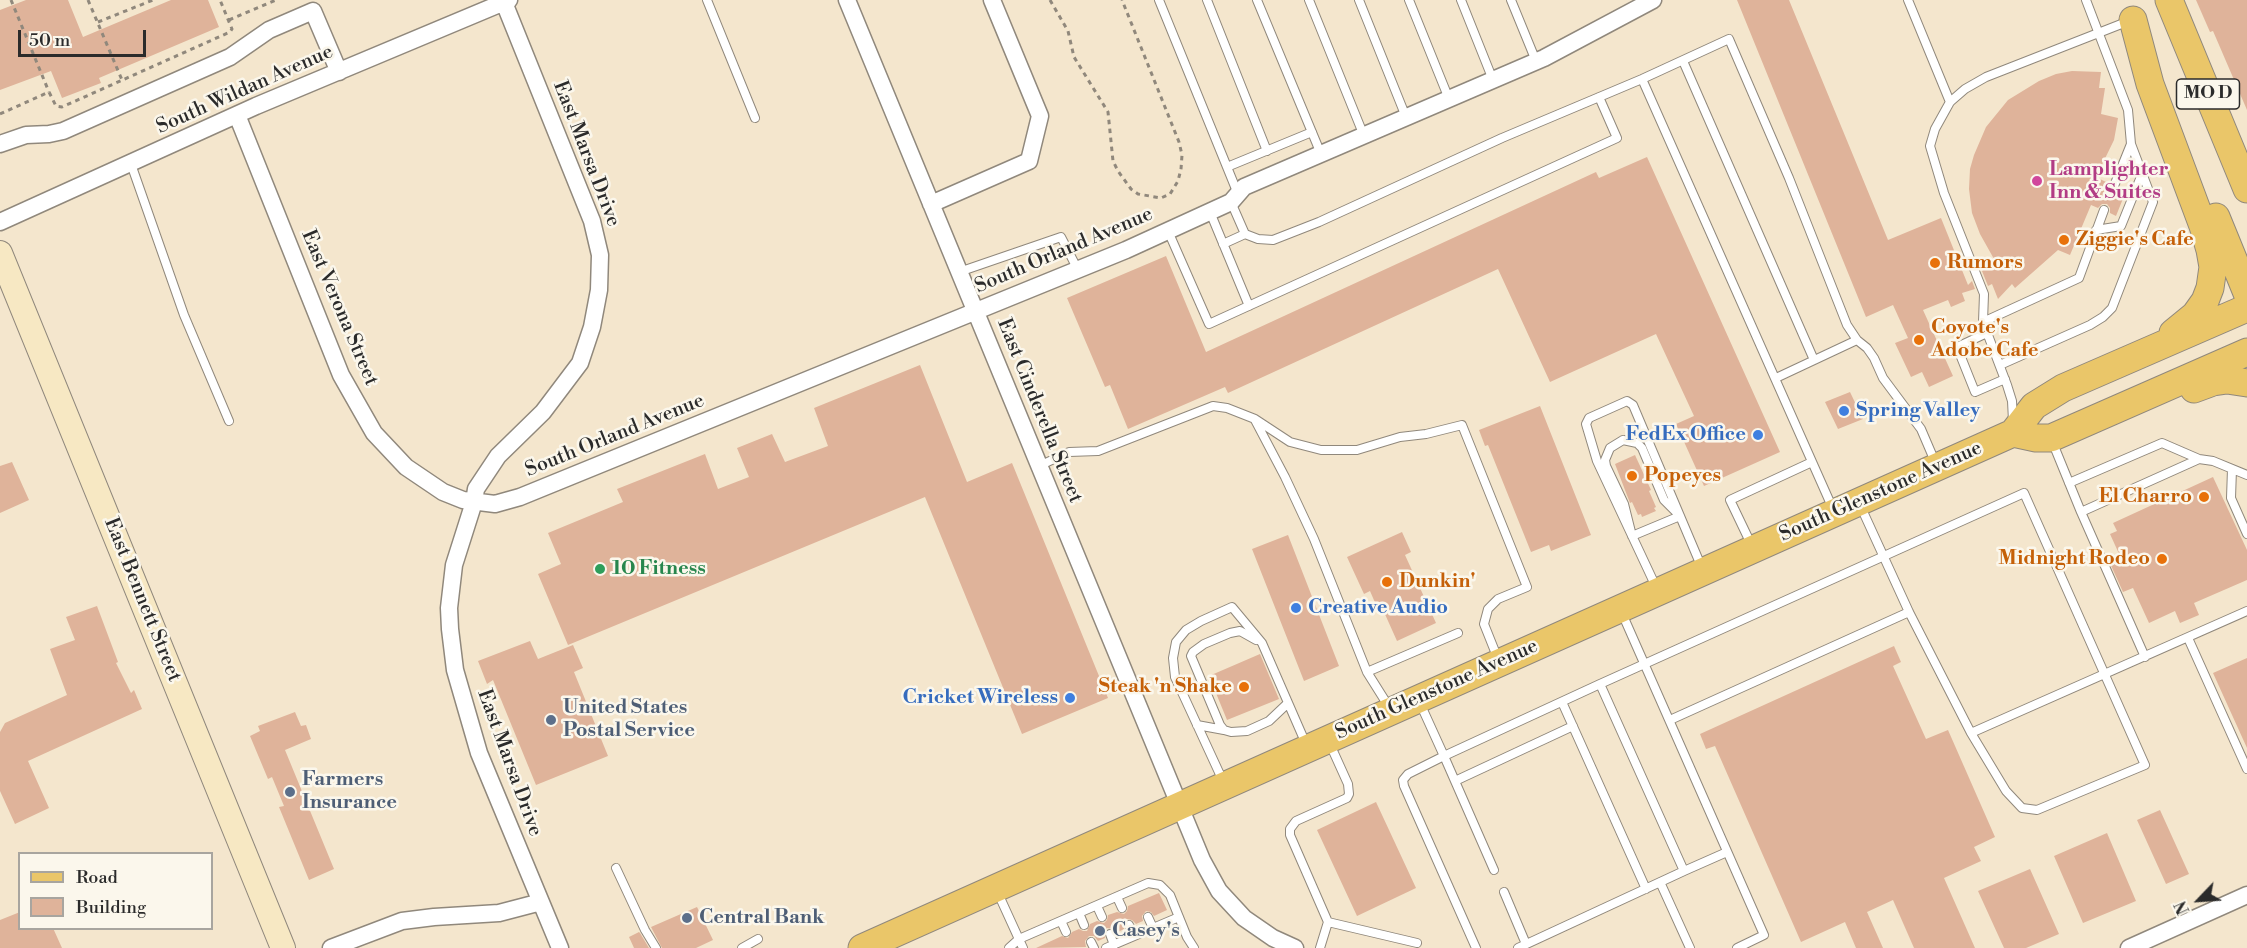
<!DOCTYPE html>
<html>
<head>
<meta charset="utf-8">
<style>
	body { margin:0 }
	#map { position:relative; width:2247px; height:948px; overflow:hidden; background:#f4e6cd; font-family:"Libre Bodoni",serif }
	canvas { display:block }
	.legend { position:absolute; left:18px; top:852px; width:195px; height:78px; box-sizing:border-box; background:#fbf7ec; border:2px solid #a8a59f; margin:0; padding:8px 10px; list-style:none; font-size:18px; color:#2b2b2b }
	.legend li { display:flex; align-items:center; gap:12px; height:30px }
	.legend b { width:30px; border:2px solid #a8a59f }
	.north { position:absolute; left:2169px; top:870px; width:60px; height:60px; -webkit-text-stroke:4px #fbf7ec; paint-order:stroke; rotate:245deg; font-size:16px; font-weight:700; line-height:24px; text-align:center; color:#2b2b2b }
	.north::after { content:''; display:block; margin:auto; width:21px; height:27px; background:#2b2b2b; clip-path:polygon(50% 0,100% 100%,50% 72%,0 100%) }
	.scale { position:absolute; left:18px; top:30px; width:128px; height:27px; box-sizing:border-box; border:3px solid #2b2b2b; border-top:0; padding-left:8px; font-size:18px; line-height:21px; white-space:nowrap; color:#2b2b2b; -webkit-text-stroke:4px #fbf7ec; paint-order:stroke }
</style>
</head>
<body>
<div id="map">
<canvas width="2247" height="948"></canvas>
<ul class="legend">
<li><b style="height:8px;background:#eac669"></b>Road</li>
<li><b style="height:16px;background:#dfb39a"></b>Building</li>
</ul>
<div class="north">N</div>
<div class="scale">50 m</div>
</div>
<script>
const ctx = document.querySelector('canvas').getContext('2d');
ctx.lineJoin = 'round';
function fillPath(path, color) { ctx.fillStyle = color; ctx.fill(path, 'evenodd'); }
const toPath = rows => new Path2D(rows.map(r => 'M' + r).join(''));
function trace(path, color, width, dash) { ctx.strokeStyle = color; ctx.lineWidth = width; ctx.lineCap = dash ? 'butt' : 'round'; ctx.setLineDash(dash || []); ctx.stroke(path); }
function drawText(font, color, halo, rows, align = 'center') {
  ctx.font = font + ' "Libre Bodoni",serif'; ctx.lineWidth = 5; ctx.setLineDash([]); ctx.textBaseline = 'middle'; ctx.strokeStyle = halo; ctx.fillStyle = color; for (const [text, x, y, turn = 0] of rows) {
    ctx.save(); ctx.translate(x, y); ctx.rotate((+turn || 0) * Math.PI / 180); ctx.textAlign = isNaN(turn) ? turn : align; if (halo) ctx.strokeText(text, 0, 0); ctx.fillText(text, 0, 0); ctx.restore();
  }
}
fillPath(toPath([
	[26,0,68,0,83,37,171,0,208,0,219,27,99,78,101,83,62,98,51,71,0,90,0,10],
	[1737,0,1789,0,1888,240,1941,218,1968,285,1972,281,1975,289,1962,293,1965,301,1951,307,1948,300,1923,310,1953,376,1929,387,1922,372,1911,377,1895,343,1908,338,1893,305,1866,317],
	[2196,0,2247,0,2247,110,2213,31,2210,32],
	[2072,71,2101,72,2099,88,2105,88,2101,114,2118,118,2114,140,2096,177,2108,183,2108,187,2111,192,2115,192,2120,188,2126,191,2116,216,2110,213,2110,208,2107,204,2102,204,2098,208,2091,205,2070,255,2058,250,2015,288,2012,284,1998,299,1992,284,1988,286,1982,271,1994,259,1980,234,1972,213,1969,189,1970,169,1974,155,1986,127,2008,100,2039,81,2056,74],
	[1647,157,1780,452,1704,486,1676,424,1694,416,1656,334,1550,382,1498,269,1228,393,1225,387,1128,429,1110,385,1105,387,1067,298,1166,256,1206,352,1596,172,1599,178],
	[920,365,967,482,1012,463,1108,698,1022,734,925,497,568,645,538,574,561,564,548,533,623,502,617,489,705,454,718,489,749,477,737,448,772,434,785,462,828,446,814,408],
	[1850,392,1863,419,1838,429,1825,402],
	[1540,406,1591,535,1551,551,1549,545,1531,552,1488,445,1485,446,1479,430],
	[1635,455,1651,490,1649,491,1656,507,1654,508,1656,511,1642,517,1641,514,1638,515,1632,502,1630,503,1615,464],
	[12,462,29,500,0,513,0,466],
	[2213,477,2247,550,2247,580,2194,603,2199,615,2180,623,2175,611,2149,623,2133,588,2123,592,2109,561,2120,556,2110,534,2117,531,2113,523],
	[1402,532,1411,552,1405,555,1436,623,1397,641,1384,612,1380,614,1370,591,1364,594,1347,557],
	[1288,535,1339,666,1304,681,1252,549],
	[97,606,118,662,116,663,131,693,134,690,142,709,28,761,49,808,15,824,0,791,0,732,5,723,67,695,50,649,75,640,66,617],
	[530,641,538,659,573,645,583,668,574,672,608,756,536,785,493,680,487,684,478,661],
	[1894,646,1901,662,1893,666,1926,739,1948,730,1995,837,1974,847,1981,861,1944,878,1975,948,1914,948,1893,900,1867,912,1883,948,1856,948,1845,922,1801,942,1715,746,1706,749,1700,734],
	[1260,654,1279,699,1227,720,1209,676],
	[2247,658,2247,748,2213,673],
	[295,712,301,726,306,725,311,739,285,750,334,869,309,880,279,807,284,806,272,777,268,779,250,736,260,731,258,726],
	[1376,802,1416,888,1357,916,1317,830],
	[2160,810,2189,874,2166,884,2137,820],
	[2107,833,2136,901,2083,923,2054,856],
	[2030,869,2059,934,2026,948,2004,948,1978,891],
	[1159,893,1167,910,1154,916,1151,912,1146,911,1142,916,1143,921,1136,924,1132,920,1127,919,1123,924,1124,929,1116,933,1114,929,1107,928,1104,932,1105,938,1098,941,1094,936,1089,936,1085,941,1086,947,1036,948,1062,936,1068,938,1072,932,1079,929,1083,931,1087,931,1090,924,1097,921,1104,923,1107,920,1108,915,1117,912,1124,914,1127,911,1128,906],
	[697,907,713,940,696,948,662,948,651,927],
	[20,912,20,928,53,928,62,948,0,948,0,920],
	[639,932,640,933,649,948,634,948,629,937]
]), '#dfb39a');
const lane = toPath([
	[707,0,755,118],
	[1159,0,1238,194],
	[1207,0,1267,151],
	[1257,0,1321,154],
	[1309,0,1364,136],
	[1359,0,1406,117],
	[1409,0,1449,99],
	[1461,0,1493,80],
	[1511,0,1536,61],
	[1908,0,1950,102],
	[1683,61,1814,360],
	[1642,79,1833,509],
	[131,164,184,315,229,421],
	[1227,167,1312,132],
	[2114,186,2131,144],
	[1231,202,1245,234,1258,239,1273,240,1319,222,1502,138,1642,79,1729,39,1789,178,1847,325,1857,340,1867,348,1874,358,1883,378,1921,429,1936,464],
	[1210,212,1249,306],
	[2096,230,2121,226,2142,174],
	[1168,231,1209,324,1617,138,1599,97],
	[1223,244,1245,234],
	[959,272,1061,237,1078,270],
	[1983,322,2079,278,2104,210],
	[1987,333,1957,347,1975,392,2005,379],
	[2000,365,2090,325,2103,317,2112,308,2153,202,2131,144,2128,110,2086,0],
	[1776,378,1857,340],
	[1255,420,1285,477,1314,539,1367,672],
	[2013,421,2012,401,2007,385,1983,322,1984,294,1944,193,1930,146,1935,129,1950,102,1965,89,1986,77,2129,21],
	[1623,440,1637,443,1642,448,1664,500,1680,516,1632,536,1624,504,1606,466,1605,460,1610,448,1623,440],
	[2052,441,2081,512,2199,459,2213,461,2247,475],
	[1039,466,1069,452,1098,451,1213,406,1227,408,1255,419,1290,442,1321,450,1357,450,1400,437,1426,434,1462,425,1527,587,1498,599,1488,609,1484,624,1498,659],
	[2232,469,2231,498,2247,534],
	[2069,483,2162,443,2199,459],
	[1860,505,1909,612,1971,733,2247,611],
	[2081,512,2145,657],
	[1752,546,1730,500,1812,462],
	[1657,589,1597,461,1586,424,1589,418,1627,401,1633,405,1702,568],
	[1621,611,1764,935,1737,948],
	[2188,638,2247,769],
	[1256,640,1240,631,1230,633,1204,644,1193,652,1191,656,1220,725,1224,730,1231,732,1247,731,1269,721,1288,703],
	[1600,684,2024,493,2145,765,2037,810,2022,808,2006,791,1971,733],
	[1419,701,1444,756,1600,684,1684,871,1518,948],
	[1562,702,1646,889],
	[1389,707,1367,672,1458,633],
	[1670,720,1909,612],
	[1197,725,1224,730],
	[1223,781,1175,677,1173,658,1176,642,1186,630,1201,621,1232,607,1262,643,1306,744],
	[1455,781,1573,726],
	[616,868,645,930,656,948],
	[1684,871,1727,852],
	[1660,882,1690,948],
	[997,891,1023,948],
	[1504,892,1526,944],
	[1117,897,1122,908],
	[1097,906,1102,917],
	[1079,913,1084,925],
	[1148,917,1153,928],
	[1061,921,1066,932],
	[1328,922,1417,943],
	[1129,925,1134,936],
	[1110,934,1114,945],
	[1091,942,1094,948],
	[742,948,758,939],
	[1009,948,1019,939,1148,883,1160,885,1170,895,1187,937,1194,948],
	[1106,948,1179,917],
	[1320,948,1328,922,1290,835,1290,829,1296,821,1347,798,1349,794,1348,784,1329,742],
	[1476,948,1404,786,1403,780,1408,774,1444,756,1494,870]
]);
const street = toPath([
	[503,0,592,221,600,255,599,290,592,327,580,363,543,412,498,456,476,489,474,502,454,565,449,608,450,629,455,670,479,753,560,948],
	[847,0,1202,860,1219,891,1244,918,1273,938,1295,948],
	[237,115,341,375,374,433,406,467,443,492,463,500,495,504,520,497,1126,250,1231,202,1244,187,1544,58,1653,0],
	[0,144,26,135,49,134,63,131,230,57,269,30,313,11,339,72],
	[931,204,1029,161,1040,116,992,0],
	[0,222,256,106,509,0],
	[331,948,402,921,434,917,499,913,541,902],
	[2129,948,2247,895]
]);
const secondary = toPath([
	[0,253,283,948]
]);
const primary = toPath([
	[2169,0,2247,189],
	[2133,20,2150,84,2203,226,2210,250,2213,267,2210,288,2205,301,2195,315,2173,333],
	[2216,217,2247,293],
	[2194,389,2213,382,2227,380,2247,383],
	[2013,433,2036,438,2051,438,2247,352],
	[862,948,2013,433,2034,406,2063,388,2247,308]
]);
trace(lane, '#90887c', 10);
trace(street, '#90887c', 19);
trace(secondary, '#90887c', 26);
trace(primary, '#90887c', 29);
trace(toPath([
	[11,0,49,92],
	[88,0,122,80],
	[1050,0,1068,31,1074,57,1108,112,1113,161,1118,171,1131,189,1138,194,1161,198,1170,194,1178,181,1181,169,1182,155,1179,142,1122,0],
	[229,20,276,0],
	[98,22,153,0],
	[0,114,49,92,56,106,62,107,230,32,232,29,220,0]
]), '#90887c', 3, [4.5, 4.5]);
trace(lane, '#fff', 8);
trace(street, '#fff', 16);
trace(secondary, '#f7e8c3', 24);
trace(primary, '#eac669', 27);
for (const [x, y, r, color] of [
	[2037,181,6,"#d1479c"],
	[2064,240,6,"#e8710a"],
	[1935,263,6,"#e8710a"],
	[1919,340,6,"#e8710a"],
	[1844,411,6,"#3f7fe0"],
	[1758,435,6,"#3f7fe0"],
	[1632,476,6,"#e8710a"],
	[2204,497,6,"#e8710a"],
	[2162,559,6,"#e8710a"],
	[600,569,6,"#2e9e5b"],
	[1387,582,6,"#e8710a"],
	[1296,608,6,"#3f7fe0"],
	[1244,687,6,"#e8710a"],
	[1070,698,6,"#3f7fe0"],
	[551,720,6,"#5c6f8a"],
	[290,792,6,"#5c6f8a"],
	[687,918,6,"#5c6f8a"],
	[1100,931,6,"#5c6f8a"]
]) { const dot = new Path2D(); dot.arc(x, y, r, 0, 2 * Math.PI); ctx.fillStyle = color; ctx.fill(dot); trace(dot, '#fbf7ec', 2); }
for (const [x, y, w] of [
	[2208,94,63]
]) { const box = new Path2D(); box.roundRect(x - w / 2, y - 15, w, 30, 4.5); ctx.fillStyle = '#fbf7ec'; ctx.fill(box); trace(box, '#2b2b2b', 1.5); }
drawText('bold 18px', '#2b2b2b', null, [
	["MO D",2208,94]
]);
drawText('20px', '#2b2b2b', '#fbf7ec', [
	["South Wildan Avenue",245,90,-24],
	["East Marsa Drive",586,154,69],
	["South Orland Avenue",1064,251,-23],
	["East Verona Street",339,308,67],
	["East Cinderella Street",1039,411,68],
	["South Orland Avenue",615,436,-22],
	["South Glenstone Avenue",1881,492,-24],
	["East Bennett Street",142,600,68],
	["South Glenstone Avenue",1437,690,-24],
	["East Marsa Drive",509,763,70]
]);
drawText('bold 20px', '#b23c85', '#fbf7ec', [
	["Lamplighter",2049,170],
	["Inn & Suites",2049,193]
], 'left');
drawText('bold 20px', '#c56008', '#fbf7ec', [
	["Ziggie's Cafe",2076,240],
	["Rumors",1947,263],
	["Coyote's",1931,328],
	["Adobe Cafe",1931,351],
	["Popeyes",1644,476],
	["El Charro",2192,497,"right"],
	["Midnight Rodeo",2150,559,"right"],
	["Dunkin'",1399,582],
	["Steak 'n Shake",1232,687,"right"]
], 'left');
drawText('bold 20px', '#366cbe', '#fbf7ec', [
	["Spring Valley",1856,411],
	["FedEx Office",1746,435,"right"],
	["Creative Audio",1308,608],
	["Cricket Wireless",1058,698,"right"]
], 'left');
drawText('bold 20px', '#27864d', '#fbf7ec', [
	["10 Fitness",612,569]
], 'left');
drawText('bold 20px', '#4e5e75', '#fbf7ec', [
	["United States",563,708],
	["Postal Service",563,731],
	["Farmers",302,780],
	["Insurance",302,803],
	["Central Bank",699,918],
	["Casey's",1112,931]
], 'left');
</script>
</body>
</html>
